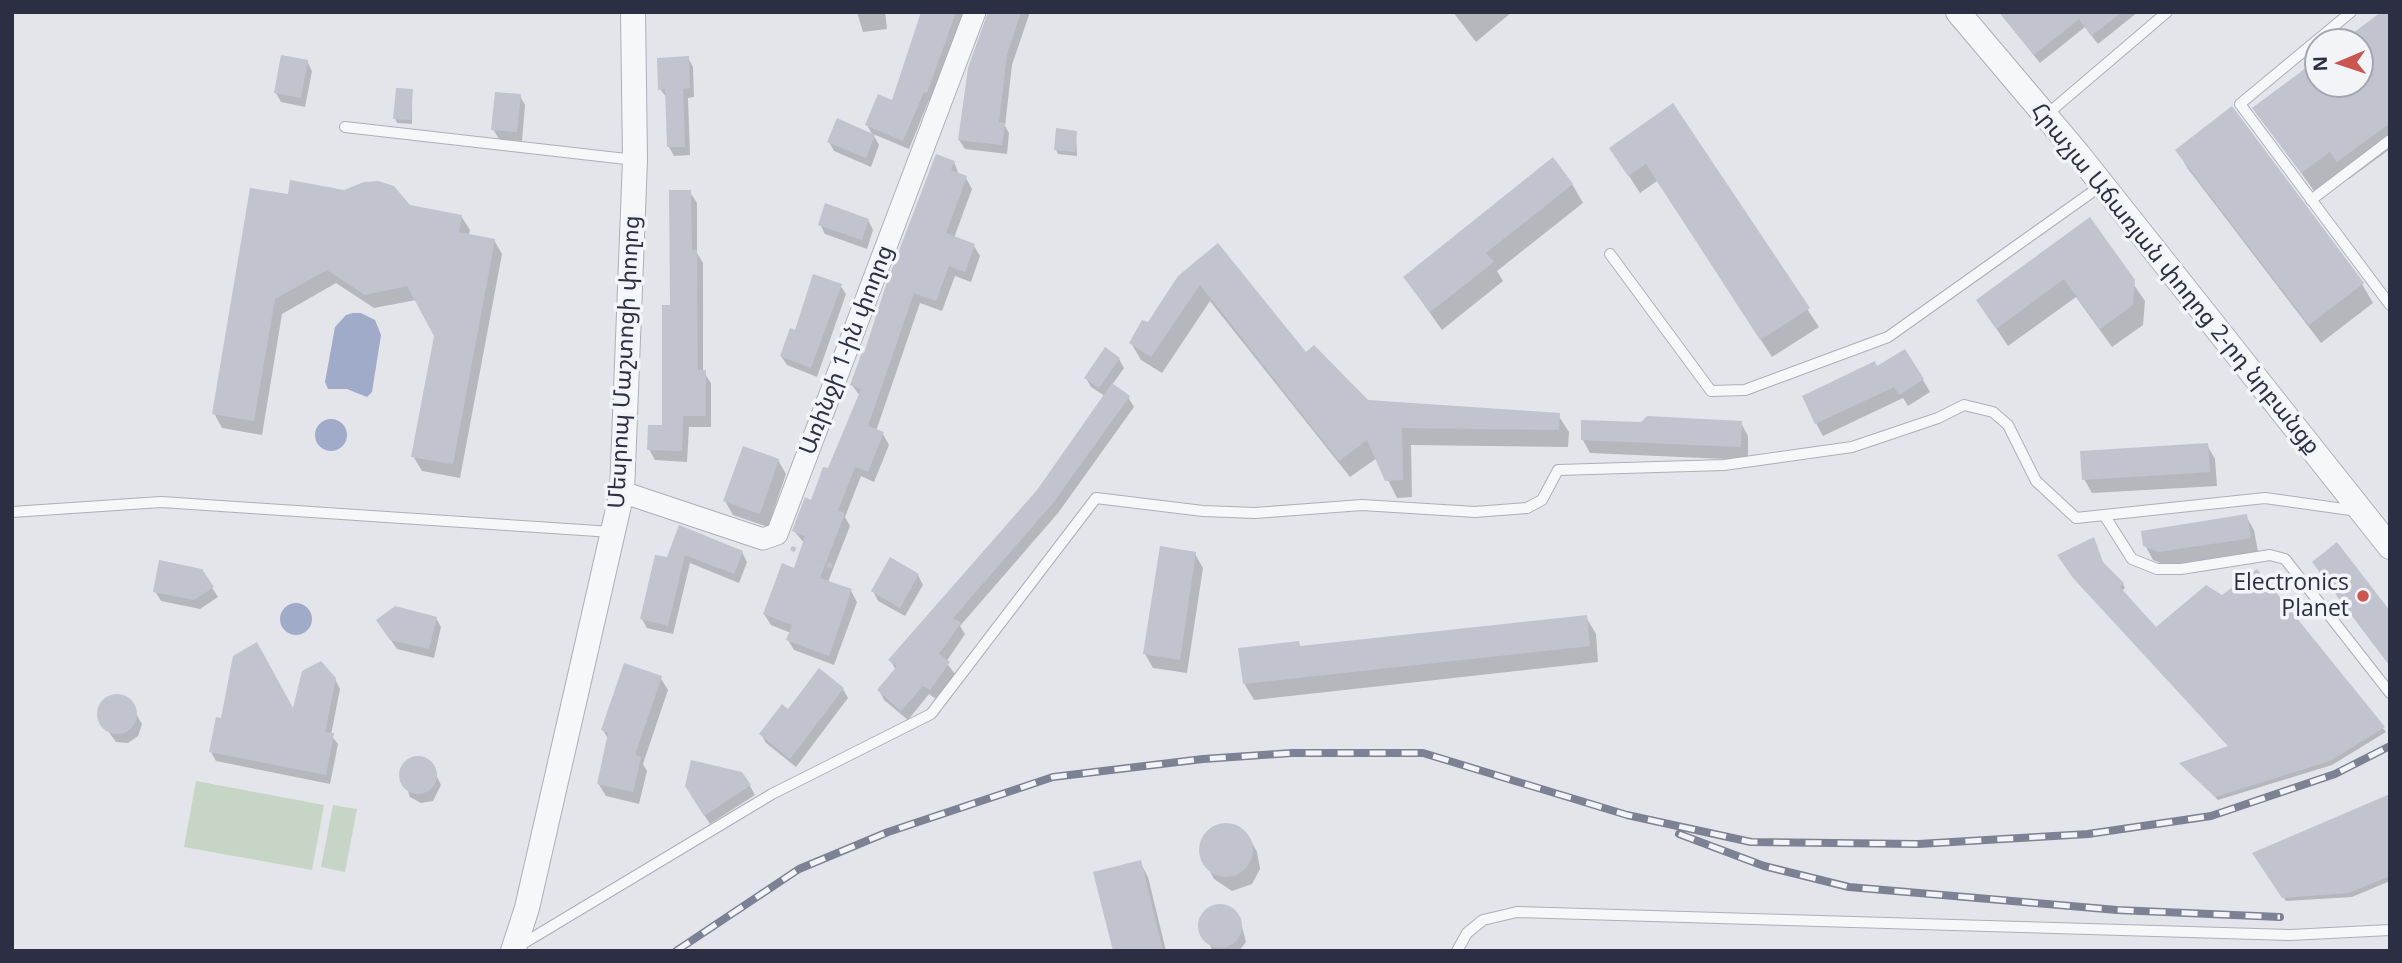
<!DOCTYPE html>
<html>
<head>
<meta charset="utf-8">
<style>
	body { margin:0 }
	#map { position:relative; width:2402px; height:963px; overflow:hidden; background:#e4e5eb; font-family:"Open Sans",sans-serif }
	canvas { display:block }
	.frame { position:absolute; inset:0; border:14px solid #2c2f43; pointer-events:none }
	.north { position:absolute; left:2304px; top:28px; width:70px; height:70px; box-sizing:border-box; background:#f3f4f8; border:2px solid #a3a5b0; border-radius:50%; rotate:268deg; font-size:19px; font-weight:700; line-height:28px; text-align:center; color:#2c2f43 }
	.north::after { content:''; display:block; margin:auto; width:24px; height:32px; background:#ca564f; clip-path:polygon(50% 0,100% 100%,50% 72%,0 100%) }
</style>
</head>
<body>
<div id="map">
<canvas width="2402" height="963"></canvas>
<div class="frame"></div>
<div class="north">N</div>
</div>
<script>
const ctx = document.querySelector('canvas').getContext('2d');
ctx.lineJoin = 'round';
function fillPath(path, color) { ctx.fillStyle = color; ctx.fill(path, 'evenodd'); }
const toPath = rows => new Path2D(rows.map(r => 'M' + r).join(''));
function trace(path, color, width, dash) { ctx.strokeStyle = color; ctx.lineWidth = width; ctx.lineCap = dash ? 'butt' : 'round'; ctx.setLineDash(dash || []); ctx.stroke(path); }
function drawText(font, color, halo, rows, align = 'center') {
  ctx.font = font + ' "Open Sans","Noto Sans Armenian",sans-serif'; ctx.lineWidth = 7; ctx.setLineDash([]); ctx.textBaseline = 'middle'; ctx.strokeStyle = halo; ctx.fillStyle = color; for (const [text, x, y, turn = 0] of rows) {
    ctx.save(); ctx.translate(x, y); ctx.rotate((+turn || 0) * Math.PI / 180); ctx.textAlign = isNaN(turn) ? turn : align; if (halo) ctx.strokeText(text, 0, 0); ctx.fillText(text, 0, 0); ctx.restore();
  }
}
fillPath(toPath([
	[196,781,324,805,312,870,184,847],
	[333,805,357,809,345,872,321,867]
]), '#c6d5c5');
fillPath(toPath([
	[353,313,361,313,375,320,381,335,372,392,367,397,347,389,328,389,325,382,335,327,346,315],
	'315 435a16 16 0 1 1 32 0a16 16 0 1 1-32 0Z',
	'280 619a16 16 0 1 1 32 0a16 16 0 1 1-32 0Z'
]), '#a0abc9');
fillPath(toPath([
	[857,12,885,12,887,29,863,32],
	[924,12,964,12,932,102,929,100,909,149,873,134,879,145,871,167,834,151,829,142,873,136,867,125,893,102],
	[989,12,1030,12,1012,65,1005,126,1009,133,1007,154,965,149,959,140],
	[1453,12,1512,12,1476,42],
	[1999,12,2138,12,2098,44,2085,27,2040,63],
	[2390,12,2390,149,2349,179,2342,170,2314,191,2255,108,2318,61,2318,84,2360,84,2360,42,2344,42],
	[688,58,693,67,694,97,688,98,690,155,674,156,669,147,667,98,660,89],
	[307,61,312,71,305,107,281,102,276,93],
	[412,91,412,124,397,123,395,118],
	[520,96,525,105,522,141,499,139,493,129],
	[1673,105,1819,327,1772,357,1657,181,1640,193,1611,148],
	[1076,132,1077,156,1058,154,1056,150],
	[2177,150,2362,284,2373,303,2321,343,2188,169],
	[954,162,959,175,966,178,972,189,954,238,974,246,980,256,971,282,955,276,942,311,920,303,876,431,883,434,889,445,874,482,861,476,845,517,850,526,828,582,851,591,857,602,834,665,794,650,788,640,791,633,771,625,764,614,795,570,805,544,794,531,829,471,860,396,852,385],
	[1572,184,1583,203,1497,271,1503,281,1442,330,1405,278],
	[690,192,697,203,697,253,703,263,703,371,711,383,711,427,689,427,687,462,655,460,649,449,664,427,671,307],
	[290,196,410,206,461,216,470,230,469,235,494,240,502,254,460,478,422,471,413,456,436,336,416,300,374,308,336,283,282,314,262,435,222,428,214,413],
	[868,220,873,230,867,249,825,234,820,224],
	[2089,220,2145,301,2143,325,2112,347,2076,297,2008,346,1978,301],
	[1217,245,1306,354,1367,402,1558,415,1569,432,1568,447,1411,445,1412,497,1397,498,1377,458,1350,477,1210,301,1162,373,1141,360,1131,343],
	[840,285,846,294,817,377,787,365,781,356],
	[1119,359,1124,368,1112,385,1128,397,1134,407,1058,513,960,626,965,634,946,662,955,674,936,699,929,694,908,720,884,700,879,690,896,670,890,660,1038,491,1105,396,1091,387,1086,378],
	[1877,368,1923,380,1930,392,1908,406,1903,398,1823,436,1816,423],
	[1741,423,1748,436,1748,460,1590,453,1583,440],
	[2207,445,2215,459,2217,486,2092,493,2084,479],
	[778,460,786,474,768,527,733,515,725,501],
	[2246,516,2254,530,2258,552,2169,566,2153,560,2145,545],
	[680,527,742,552,747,562,739,583,690,563,673,634,647,628,642,619],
	[1195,554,1203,568,1187,673,1153,668,1145,654],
	[2314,562,2390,613,2390,666,2322,576],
	[2104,565,2123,584,2125,588,2122,591,2156,630,2222,597,2257,572,2386,732,2332,765,2218,800,2181,764,2230,748,2078,582],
	[201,571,218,597,200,609,161,601,155,591],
	[918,575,923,585,905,616,878,601,873,591],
	[1586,617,1596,634,1598,662,1254,700,1244,683,1299,643,1301,648],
	[436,618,441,627,434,658,397,649,384,630],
	[660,677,668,690,643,764,647,771,639,804,606,796,598,783,608,739,603,730],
	[335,679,340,689,331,735,338,744,330,784,216,761,211,752,294,712],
	[843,689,848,698,796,767,766,743,761,734,788,711],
	[115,695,127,698,142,724,138,736,128,743,116,742,98,717,104,700],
	[420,758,431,764,441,785,433,801,421,803,410,797,401,771,410,759],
	[750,786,755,795,710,824,692,796],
	[2390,796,2390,881,2352,897,2286,901,2254,854],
	[1227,824,1235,826,1249,837,1257,852,1260,869,1252,884,1232,891,1214,879,1202,856,1203,841,1212,829],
	[1140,862,1148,877,1166,951,1115,951],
	[1221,905,1236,913,1241,923,1246,942,1239,951,1213,951,1201,929,1207,911]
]), '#0003');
fillPath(toPath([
	[921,12,956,12,927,93,924,92,903,141,865,125,878,94,892,100],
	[988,12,1021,12,1007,55,999,122,1005,123,1002,145,958,140,968,68],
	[1999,12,2122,12,2091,36,2079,19,2034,55],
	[2381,12,2390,12,2390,123,2337,162,2330,152,2301,173,2252,108,2318,59,2318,84,2360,84,2360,42,2341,42],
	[281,55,308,60,301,98,274,93],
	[689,56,690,88,683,89,685,147,667,147,665,89,658,90,657,58],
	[396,88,413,89,411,120,393,119],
	[495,92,521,94,517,132,491,130],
	[1673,103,1810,308,1760,340,1646,164,1628,176,1609,148],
	[2232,106,2364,283,2309,325,2175,150],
	[837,118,875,135,866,158,827,142],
	[1056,128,1077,131,1075,152,1054,150],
	[936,154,955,161,951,170,967,176,946,233,975,244,965,272,949,266,936,301,914,293,868,426,884,432,868,472,855,467,838,511,845,513,820,578,852,589,829,656,786,640,792,625,763,614,782,563,794,568,805,536,792,531,805,497,811,500,823,467,828,468,861,389,850,385,862,352,864,353,887,282],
	[1553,157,1573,184,1486,253,1494,262,1430,312,1403,277],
	[290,180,344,190,364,182,378,181,394,186,410,205,462,215,459,232,495,239,453,464,411,457,434,336,407,286,365,295,327,270,275,299,254,421,212,414,250,188,288,194],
	[669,190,691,190,692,250,697,250,698,370,706,370,706,416,683,416,682,451,647,450,648,425,662,425,662,305,670,305],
	[825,203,869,219,862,240,818,225],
	[2090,217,2135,280,2133,305,2100,329,2064,279,1996,329,1976,300],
	[1218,243,1306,352,1314,345,1368,400,1560,413,1559,430,1402,428,1403,480,1385,481,1367,440,1339,461,1200,285,1151,357,1129,343,1142,320,1148,322,1178,276],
	[813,274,842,284,811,368,780,356,790,328,795,330],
	[1105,347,1120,358,1099,388,1084,378],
	[1905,349,1924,379,1899,395,1894,387,1815,424,1802,396,1875,361,1877,366],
	[1112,383,1130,396,1053,503,953,618,961,623,939,654,950,662,930,690,923,686,901,711,877,690,897,666,888,660,1037,490],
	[1647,416,1742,421,1741,447,1581,440,1581,420,1641,422],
	[2208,443,2210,472,2082,480,2080,451],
	[743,446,779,459,760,514,723,501],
	[2247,514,2251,538,2159,552,2143,546,2141,531],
	[679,525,743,551,734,574,685,555,668,626,640,619,655,555,667,557],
	[2094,537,2103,562,2124,583,2120,587,2156,627,2206,585,2222,595,2257,569,2385,727,2330,761,2215,797,2179,763,2228,746,2073,578,2057,555],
	[2337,542,2390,611,2390,665,2312,562],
	[1160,546,1196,552,1180,660,1143,654],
	[890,557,919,574,900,608,871,591],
	[159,560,202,569,214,587,194,600,153,592],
	[395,606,437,617,429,649,390,640,376,620],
	[1587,615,1590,646,1243,684,1238,648,1299,641,1300,646],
	[257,642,293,708,302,671,321,661,336,678,325,732,334,733,326,775,209,752,216,717,221,718,233,656],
	[624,663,662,676,635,755,641,757,633,792,597,784,608,733,601,730],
	[819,668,844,688,790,759,759,734,782,704,788,709],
	'97 714a20 20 0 1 1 40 0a20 20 0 1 1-40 0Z',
	'399 775a19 19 0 1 1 38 0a19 19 0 1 1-38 0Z',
	[691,760,742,772,751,785,704,816,685,786],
	[2390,794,2390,876,2349,893,2282,898,2252,853],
	'1199 850a27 27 0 1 1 54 0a27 27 0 1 1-54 0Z',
	[1141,860,1163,951,1113,951,1093,872],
	'1198 926a22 22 0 1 1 44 0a22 22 0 1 1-44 0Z'
]), '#c1c3ce');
const service = toPath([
	[2351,12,2240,104,2390,305],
	[2045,116,2167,12],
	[345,127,635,160],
	[2311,200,2390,140],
	[1610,254,1711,391,1745,390,1888,337,2102,185],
	[12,512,161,502,612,532],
	[2104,515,2132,559,2157,569,2181,569,2270,555,2285,559,2390,693],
	[519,946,772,794,931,714,1096,498,1203,511,1255,513,1362,505,1475,512,1527,508,1542,500,1558,470,1724,465,1852,447,1938,418,1964,405,1993,412,2008,425,2036,481,2076,518,2265,498,2358,511],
	[1457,951,1467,933,1483,920,1517,912,2290,935,2390,930]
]);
const minor = toPath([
	[622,492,763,539,777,534,975,12]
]);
const tertiary = toPath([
	[1958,12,2078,154,2390,547],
	[513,951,527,908,622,492,635,160,633,12]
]);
trace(service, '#adaeb9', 12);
trace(minor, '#adaeb9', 23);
trace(tertiary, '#adaeb9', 26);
trace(toPath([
	[791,548,835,568]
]), '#c1c3ca', 4.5, [5, 5]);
trace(service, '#f6f7f9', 10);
trace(minor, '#f6f7f9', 21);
trace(tertiary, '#f6f7f9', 24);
const rail = toPath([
	[1679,834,1764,866,1849,887,2117,910,2280,917],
	[676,951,799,869,888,832,1053,777,1203,759,1292,753,1423,753,1627,815,1751,842,1918,844,2088,834,2211,816,2335,774,2390,746]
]);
trace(rail, '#7d8194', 8);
trace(rail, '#f3f4f8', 5, [16]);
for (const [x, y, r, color] of [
	[2363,596,7,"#ca564f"]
]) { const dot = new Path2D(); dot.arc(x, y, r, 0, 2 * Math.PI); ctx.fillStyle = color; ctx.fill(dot); trace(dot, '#f3f4f8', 2.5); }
drawText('23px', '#2c2f43', '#f3f4f8', [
	["Հրաչյա Աճառյան փողոց 2-րդ նրբանցք",2175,279,51],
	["Առինջի 1-ին փողոց",847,350,-69],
	["Մեսրոպ Մաշտոցի փողոց",625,362,-87]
]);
drawText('23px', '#2c2f43', '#f3f4f8', [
	["Electronics",2349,583],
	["Planet",2349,609]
], 'right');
</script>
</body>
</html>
